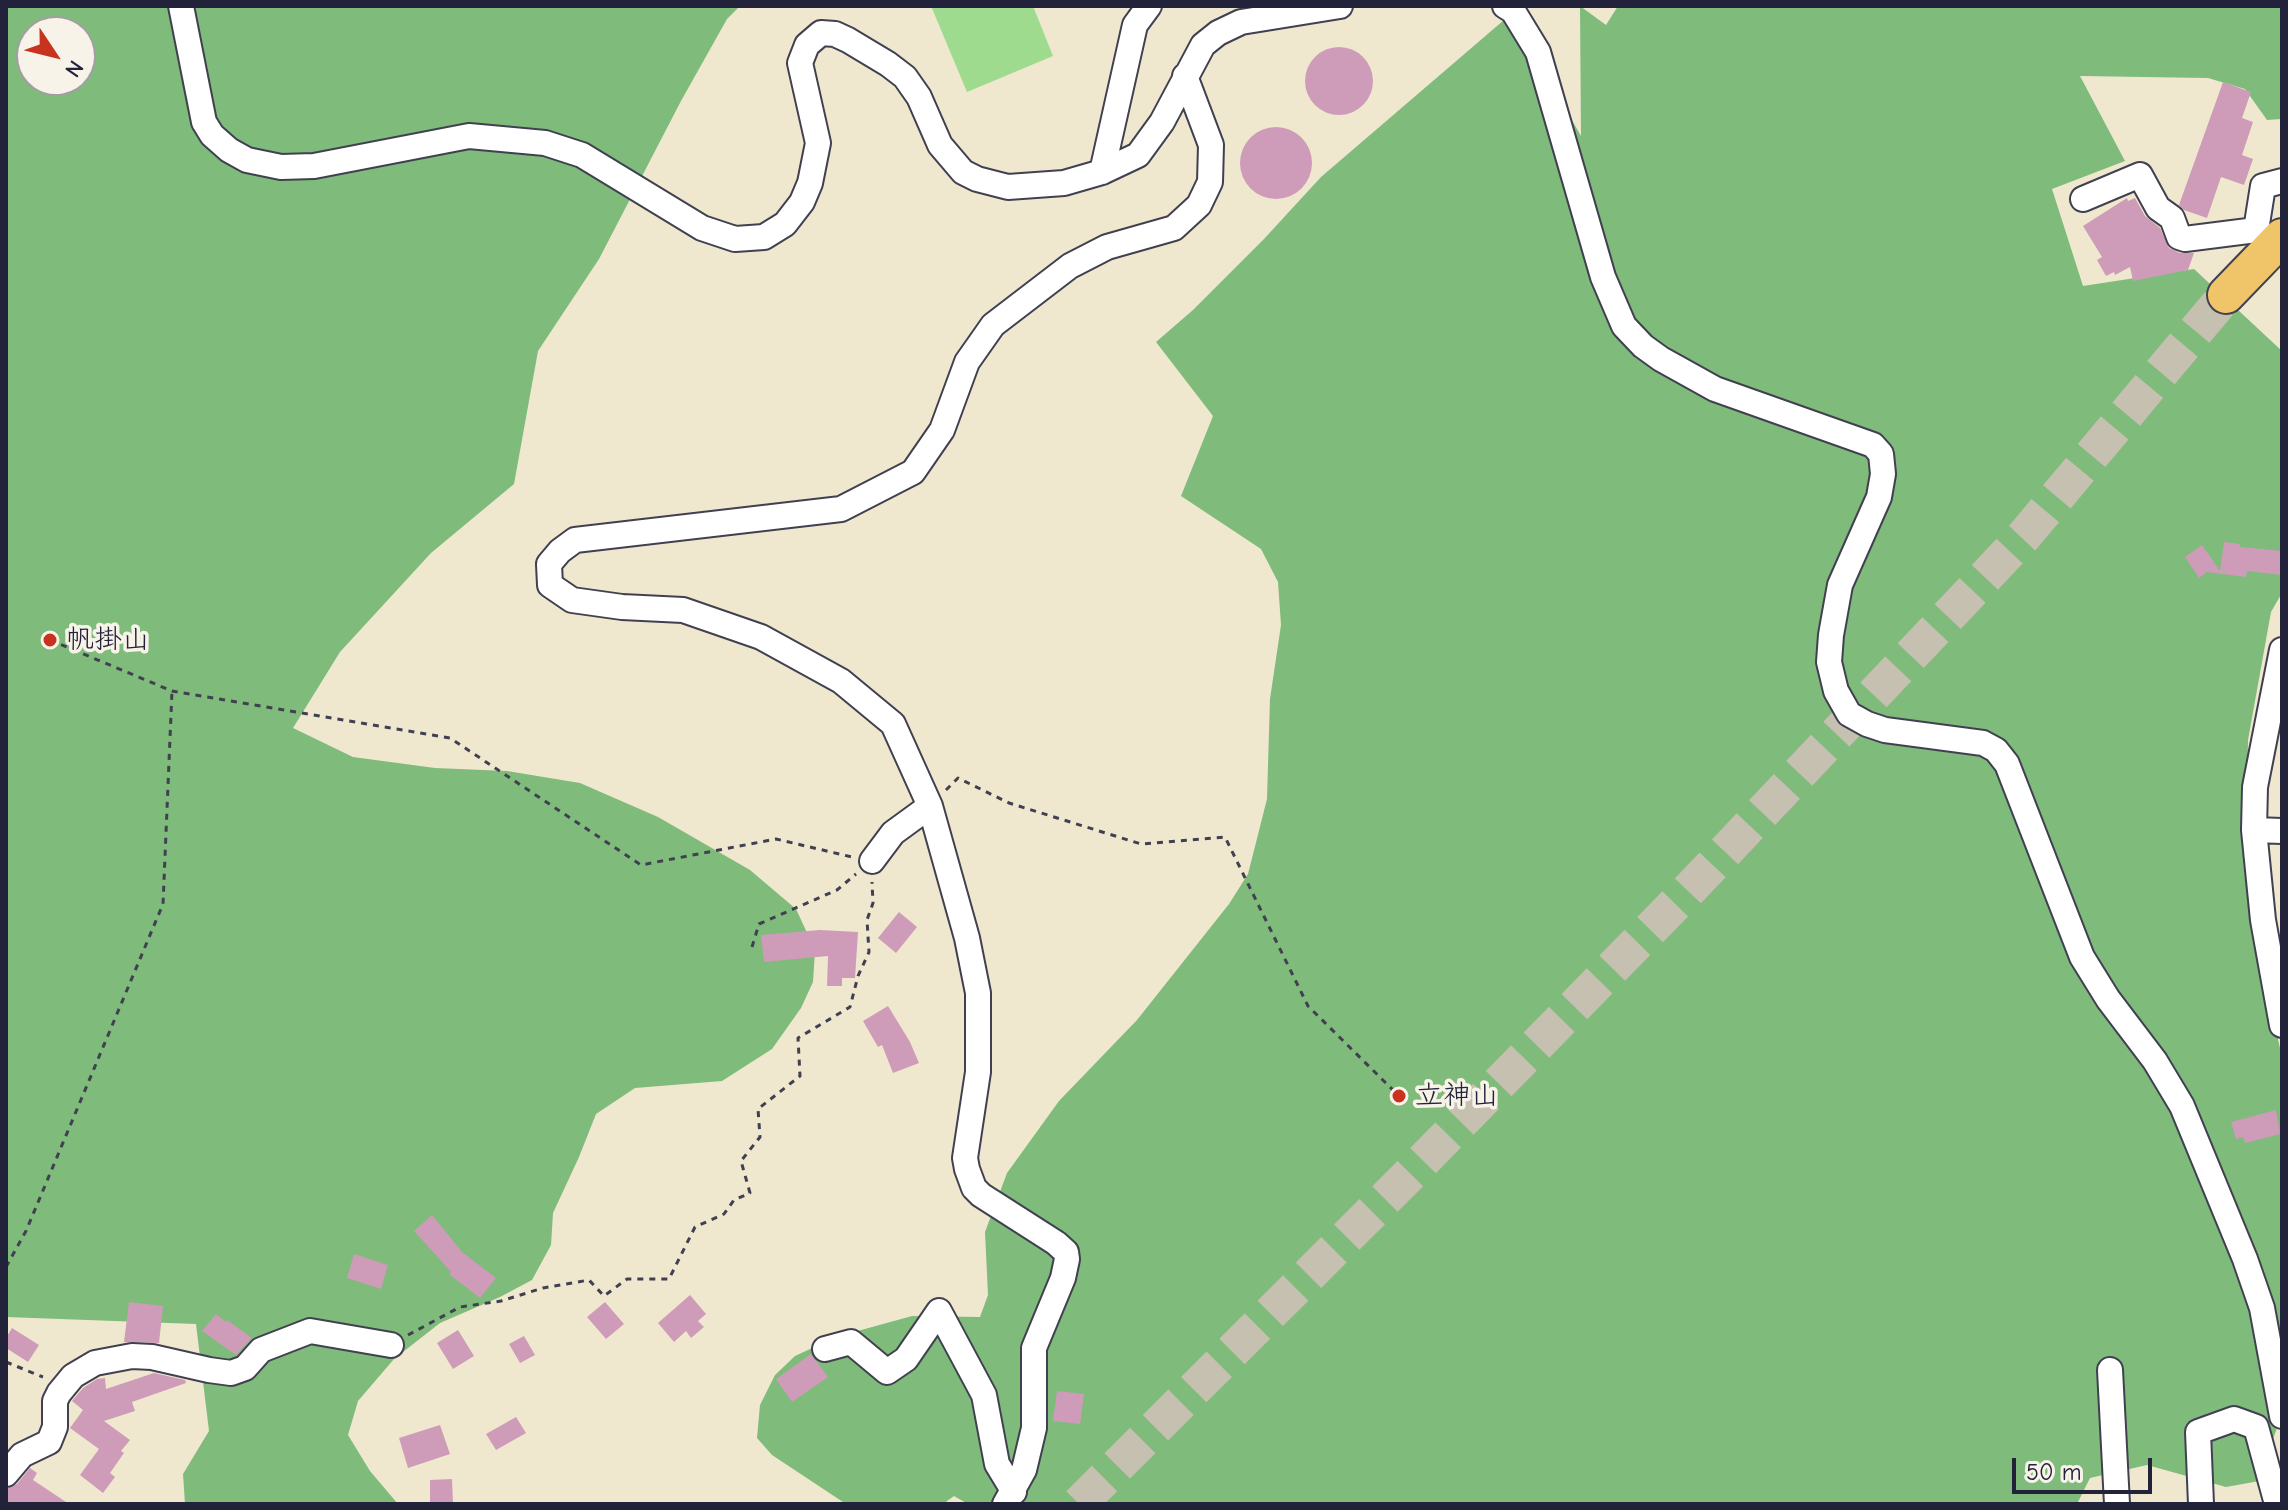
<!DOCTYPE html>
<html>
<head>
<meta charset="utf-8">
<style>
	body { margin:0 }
	#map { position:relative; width:2288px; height:1510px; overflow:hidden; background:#efe8cf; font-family:"Comic Neue",sans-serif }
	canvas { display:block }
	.frame { position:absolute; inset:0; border:8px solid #22223b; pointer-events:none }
	.north { position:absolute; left:16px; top:16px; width:80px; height:80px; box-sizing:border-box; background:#f7f3e8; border:2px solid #a29fa3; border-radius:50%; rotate:125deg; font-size:22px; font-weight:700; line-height:32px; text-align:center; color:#22223b }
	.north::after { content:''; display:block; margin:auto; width:28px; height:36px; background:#c8321e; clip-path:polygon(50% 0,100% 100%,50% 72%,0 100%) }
	.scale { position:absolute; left:2012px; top:1458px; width:140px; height:36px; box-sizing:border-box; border:4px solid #22223b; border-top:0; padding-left:10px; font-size:24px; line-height:28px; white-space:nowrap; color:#22223b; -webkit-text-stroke:6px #f7f3e8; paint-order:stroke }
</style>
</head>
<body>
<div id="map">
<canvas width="2288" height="1510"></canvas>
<div class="frame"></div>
<div class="north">N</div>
<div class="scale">50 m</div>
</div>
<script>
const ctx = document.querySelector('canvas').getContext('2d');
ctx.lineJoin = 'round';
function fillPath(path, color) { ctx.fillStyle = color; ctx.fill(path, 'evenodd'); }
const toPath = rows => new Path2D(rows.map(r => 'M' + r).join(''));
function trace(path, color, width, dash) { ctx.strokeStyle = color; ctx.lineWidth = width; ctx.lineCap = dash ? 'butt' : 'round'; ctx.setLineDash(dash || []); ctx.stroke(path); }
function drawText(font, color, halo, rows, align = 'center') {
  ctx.font = font + ' "Comic Neue","Klee One",sans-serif'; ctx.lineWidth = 7; ctx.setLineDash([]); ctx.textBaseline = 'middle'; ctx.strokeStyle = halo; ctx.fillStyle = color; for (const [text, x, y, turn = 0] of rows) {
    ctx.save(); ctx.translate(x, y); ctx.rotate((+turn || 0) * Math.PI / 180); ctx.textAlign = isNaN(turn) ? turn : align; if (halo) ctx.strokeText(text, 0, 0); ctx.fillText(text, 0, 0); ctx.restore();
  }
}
fillPath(toPath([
	[931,6,1033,6,1053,56,967,92]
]), '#9fdb8f');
fillPath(toPath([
	[6,6,740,6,727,19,681,101,599,259,538,351,514,484,431,553,340,652,293,728,353,757,435,768,507,771,580,783,658,817,750,870,796,909,815,950,813,982,801,1008,772,1049,722,1081,635,1088,596,1114,579,1157,553,1213,551,1245,532,1280,500,1297,440,1323,394,1359,358,1401,348,1435,370,1471,398,1504,185,1504,183,1474,209,1431,196,1324,6,1317],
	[32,32,80,32,80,80,32,80],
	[1580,6,1606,25,1618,6,2282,6,2282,119,2267,120,2245,89,2208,78,2080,76,2125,161,2052,189,2083,286,2194,269,2282,351,2282,593,2271,612,2248,740,2246,867,2253,934,2280,1048,2282,1093,2282,1415,2271,1444,2265,1480,2226,1487,2147,1465,2090,1478,2077,1504,968,1504,954,1496,943,1504,846,1504,772,1455,757,1438,760,1405,775,1375,795,1356,836,1337,912,1316,980,1317,988,1295,985,1232,1007,1173,1059,1101,1137,1020,1229,904,1248,874,1267,799,1270,699,1281,625,1278,582,1261,549,1181,496,1213,416,1156,342,1193,310,1264,239,1321,177,1511,14,1581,136]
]), '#7fbb7a');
fillPath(toPath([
	'1305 81a34 34 0 1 1 68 0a34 34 0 1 1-68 0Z',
	[2223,82,2251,92,2242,118,2253,122,2242,155,2253,159,2244,185,2221,177,2207,218,2184,210,2179,205],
	'1240 163a36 36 0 1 1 72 0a36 36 0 1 1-72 0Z',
	[2127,198,2128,201,2135,198,2145,216,2160,228,2169,248,2180,253,2194,253,2188,270,2133,281,2130,267,2115,275,2114,272,2106,276,2097,260,2102,257,2083,226],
	[2224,542,2240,544,2240,547,2282,551,2282,575,2247,571,2246,577,2207,572,2199,578,2185,557,2202,545,2220,571],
	[899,912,917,927,896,953,878,938],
	[820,930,858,932,855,978,842,978,842,986,827,986,828,956,764,962,761,935],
	[888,1006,910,1042,919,1063,893,1073,882,1045,878,1047,863,1021],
	[2276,1110,2280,1134,2245,1143,2243,1137,2236,1139,2231,1122],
	[432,1215,462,1252,496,1278,480,1298,449,1274,451,1272,414,1231],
	[354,1254,388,1265,381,1289,347,1278],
	[690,1295,706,1314,698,1321,704,1327,691,1338,686,1331,674,1342,658,1323],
	[129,1302,163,1306,159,1343,124,1342],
	[605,1302,624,1324,606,1339,587,1317],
	[216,1314,226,1322,227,1320,252,1338,236,1355,202,1331],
	[12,1328,39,1345,28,1362,6,1348,6,1338],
	[458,1330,474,1356,453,1369,437,1343],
	[524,1336,535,1355,520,1363,509,1344],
	[811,1354,828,1377,792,1402,776,1379],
	[154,1373,185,1380,186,1383,132,1402,135,1411,104,1421,130,1440,121,1451,124,1453,110,1473,115,1477,103,1493,80,1475,99,1449,70,1428,83,1410,72,1401,83,1388,97,1379,105,1378,106,1389],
	[1057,1391,1084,1394,1080,1424,1053,1421],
	[516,1417,526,1433,496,1450,486,1434],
	[440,1425,450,1454,408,1468,399,1438],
	[30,1468,37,1473,33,1480,69,1504,6,1504,6,1489,17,1484],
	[452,1479,453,1504,430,1504,430,1480]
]), '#ce9cb8');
trace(toPath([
	[1079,1504,1403,1181,1685,894,2024,536,2226,295]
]), '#c6c0b1', 36, [36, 18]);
const minor = toPath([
	[181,6,204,122,212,135,229,150,247,160,281,167,314,166,469,136,545,143,582,155,702,228,735,239,764,237,785,224,802,202,810,183,818,143,800,63,807,45,821,33,835,34,848,40,888,64,905,77,919,97,940,145,963,172,977,179,1008,187,1064,183,1102,172,1138,155,1162,122,1203,45,1218,33,1241,22,1340,6],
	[1505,6,1513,11,1538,52,1603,277,1624,326,1643,346,1661,359,1715,389,1873,445,1881,454,1883,474,1879,497,1840,585,1831,635,1829,662,1836,691,1849,714,1867,724,1885,730,1983,743,1996,750,2007,764,2082,957,2108,999,2155,1061,2182,1106,2245,1259,2262,1308,2282,1416],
	[1102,172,1135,25,1149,6],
	[2083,199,2140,175,2158,208,2172,218,2179,237,2185,239,2256,230,2263,186,2282,181],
	[2282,650,2255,787,2254,830,2263,920,2282,1025],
	[2254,830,2282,831],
	[872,861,893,833,930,806],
	[825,1349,851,1342,887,1372,906,1359,939,1311,984,1395,997,1464,1014,1492],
	[2110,1370,2117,1504],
	[6,1474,22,1455,49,1442,55,1427,55,1401,59,1393,73,1376,95,1363,132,1356,152,1357,209,1370,231,1373,245,1368,261,1350,310,1331,391,1345],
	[1005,1504,1024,1470,1034,1428,1034,1348,1063,1278,1067,1259,1066,1252,1056,1243,981,1195,974,1188,967,1169,965,1158,978,1072,978,993,967,938,930,806,893,724,841,681,761,637,683,610,622,607,572,600,550,585,549,564,560,551,575,540,841,509,913,472,942,430,967,362,993,325,1070,266,1107,247,1174,228,1199,205,1210,182,1211,145,1185,76],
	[2201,1504,2198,1432,2234,1419,2256,1427,2277,1504]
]);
const highway = toPath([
	[2226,295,2282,237]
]);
trace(minor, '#414051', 28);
trace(highway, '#414051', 40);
trace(toPath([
	[50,640,172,691,450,738,641,865,776,839,852,857],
	[946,790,958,778,1009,803,1141,844,1225,837,1308,1006,1399,1096],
	[752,947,759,924,837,890,856,874],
	[6,1267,26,1231,163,904,172,691],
	[408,1335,460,1307,501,1301,543,1288,589,1280,604,1296,627,1279,669,1279,695,1227,724,1214,734,1200,750,1193,741,1161,760,1137,758,1109,800,1076,798,1038,850,1007,858,976,869,952,867,920,873,903,872,882],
	[6,1362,43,1377]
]), '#414051', 3, [6, 6]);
trace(minor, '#fff', 24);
trace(highway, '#f0c469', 36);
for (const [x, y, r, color] of [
	[50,640,8,"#c8321e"],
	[1399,1096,8,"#c8321e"]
]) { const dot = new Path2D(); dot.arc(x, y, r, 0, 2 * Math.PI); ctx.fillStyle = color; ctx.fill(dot); trace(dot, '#f7f3e8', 3); }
drawText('28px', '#22223b', '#f7f3e8', [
	["帆掛山",66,640],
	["立神山",1415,1096]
], 'left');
</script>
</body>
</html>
